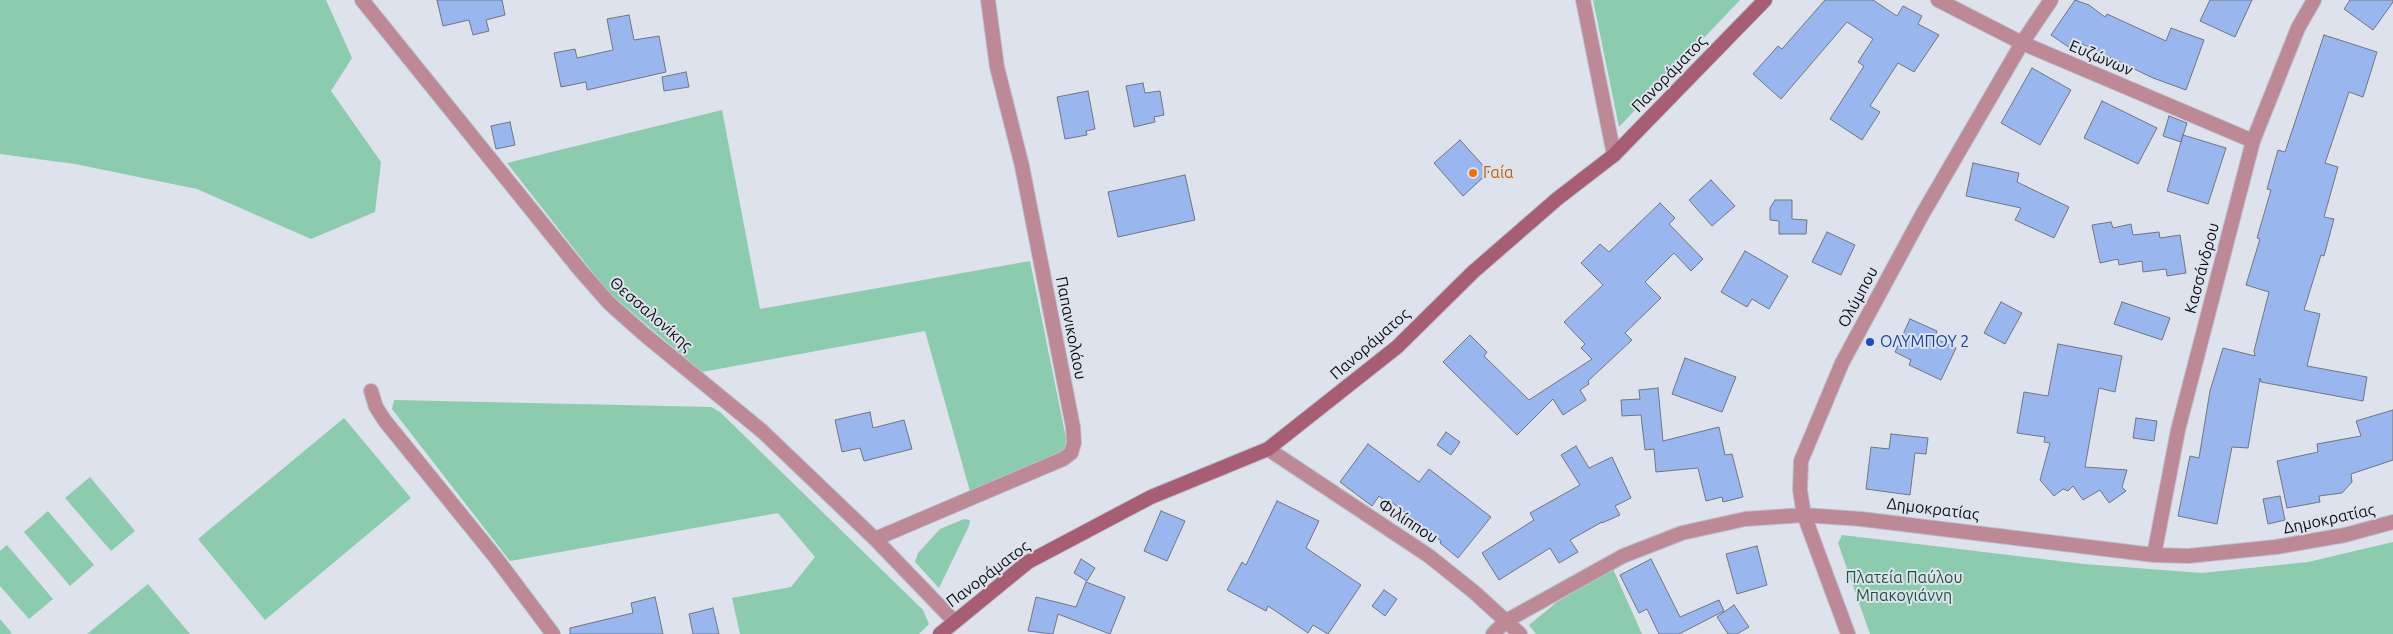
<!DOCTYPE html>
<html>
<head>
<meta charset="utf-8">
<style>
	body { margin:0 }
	canvas { display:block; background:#dde2ed }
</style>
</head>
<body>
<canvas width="2393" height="634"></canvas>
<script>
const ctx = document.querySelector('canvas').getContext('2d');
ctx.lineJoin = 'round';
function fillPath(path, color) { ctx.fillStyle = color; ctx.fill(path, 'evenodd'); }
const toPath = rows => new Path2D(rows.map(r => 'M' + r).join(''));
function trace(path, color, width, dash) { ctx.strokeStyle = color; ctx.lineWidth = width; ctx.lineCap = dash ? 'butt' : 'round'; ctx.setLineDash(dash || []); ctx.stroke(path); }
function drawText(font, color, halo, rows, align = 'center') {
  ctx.font = font + ' Ubuntu,sans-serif'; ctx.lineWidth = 4; ctx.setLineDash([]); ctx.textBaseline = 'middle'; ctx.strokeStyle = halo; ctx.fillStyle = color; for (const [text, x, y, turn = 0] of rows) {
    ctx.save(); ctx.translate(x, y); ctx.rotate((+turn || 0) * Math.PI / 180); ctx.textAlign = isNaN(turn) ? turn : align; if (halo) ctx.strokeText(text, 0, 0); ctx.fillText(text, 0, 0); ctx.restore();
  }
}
fillPath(toPath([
	[0,0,326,0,352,58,331,91,381,162,375,212,311,239,197,189,75,164,0,154],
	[1593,0,1740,0,1619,127],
	[722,110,760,309,1030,261,1066,438,1065,453,971,495,925,331,702,372,607,291,507,163],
	[394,400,711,407,720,412,923,610,929,624,919,634,740,634,732,598,791,587,815,557,778,513,510,561,392,409],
	[344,418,411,498,265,620,198,539],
	[90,477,135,531,111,551,65,498],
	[48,511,94,565,70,586,24,532],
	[964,519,970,520,969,526,939,588,915,562,918,553,940,529],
	[1842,535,2084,564,2202,573,2308,562,2393,542,2393,634,1870,634,1838,543],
	[7,545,53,599,29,619,0,586,0,551],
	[1613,569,1642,634,1536,634,1529,625,1557,602],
	[148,584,190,634,87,634],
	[0,619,12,633,10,634,0,634]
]), '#8ccbad');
const building = toPath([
	[437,0,502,0,505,15,486,20,489,31,473,35,469,20,443,26,437,0],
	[1825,0,1873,0,1897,16,1903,6,1922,16,1918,24,1939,35,1914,72,1898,63,1870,106,1880,112,1862,140,1830,119,1864,66,1858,62,1873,39,1847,22,1781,99,1753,74,1778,46,1782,49,1825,0],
	[2075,0,2089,5,2105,17,2107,14,2166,41,2171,28,2204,40,2186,90,2153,78,2076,41,2070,48,2051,35,2075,0],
	[2210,0,2252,0,2235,37,2200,21,2210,0],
	[2350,0,2393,0,2393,2,2373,30,2344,9,2350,0],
	[629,15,634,40,659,36,666,72,587,90,586,82,561,87,554,53,575,49,577,58,613,50,607,19,629,15],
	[2324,35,2377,52,2363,97,2349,92,2325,163,2338,167,2324,217,2334,219,2324,256,2321,255,2304,310,2320,314,2307,366,2367,377,2363,401,2261,382,2260,378,2248,448,2232,447,2217,524,2178,516,2190,456,2199,458,2210,391,2223,348,2255,356,2254,351,2269,292,2246,285,2260,239,2257,238,2271,190,2267,189,2278,150,2285,152,2324,35],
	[2032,68,2071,90,2040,145,2001,123,2032,68],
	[686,72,689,87,664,91,662,77,686,72],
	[1143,83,1145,93,1160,91,1164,115,1154,117,1155,122,1134,127,1126,86,1143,83],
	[1088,91,1095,129,1086,131,1087,135,1065,139,1057,97,1088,91],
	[2102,101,2157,128,2138,164,2084,138,2102,101],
	[2169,116,2187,123,2181,142,2163,136,2169,116],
	[510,122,515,145,496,149,491,126,510,122],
	[2183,135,2226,148,2208,204,2167,191,2183,135],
	[1460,140,1489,172,1463,196,1434,163,1460,140],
	[1973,163,2019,173,2017,182,2069,207,2054,238,2015,220,2021,208,1966,196,1973,163],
	[1185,175,1195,220,1118,237,1108,192,1185,175],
	[1711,180,1735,206,1712,226,1689,200,1711,180],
	[1775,200,1792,200,1792,219,1807,220,1806,234,1779,234,1779,221,1770,220,1770,208,1775,200],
	[1660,203,1675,218,1669,224,1703,259,1691,271,1674,253,1645,282,1661,298,1625,333,1632,340,1588,381,1589,384,1580,390,1586,400,1563,415,1553,399,1517,435,1443,362,1470,335,1487,352,1484,356,1529,400,1592,359,1581,348,1585,344,1564,322,1603,285,1581,263,1600,244,1609,252,1660,203],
	[2111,222,2113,228,2131,224,2133,235,2159,232,2160,238,2180,235,2186,273,2167,276,2166,269,2143,272,2142,261,2119,265,2118,259,2100,263,2092,225,2111,222],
	[1827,232,1855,245,1841,275,1812,262,1827,232],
	[1745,251,1788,276,1769,309,1752,299,1747,307,1721,292,1745,251],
	[2001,302,2022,313,2005,344,1984,333,2001,302],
	[2122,302,2170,318,2162,340,2114,324,2122,302],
	[1910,319,1937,331,1934,338,1956,348,1941,380,1909,365,1911,360,1895,352,1910,319],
	[2058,344,2122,356,2115,392,2099,388,2085,467,2127,470,2122,487,2126,491,2109,503,2100,490,2083,500,2073,486,2068,491,2063,489,2054,496,2040,480,2050,443,2044,442,2045,437,2017,433,2024,392,2048,396,2058,344],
	[1685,358,1736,377,1722,412,1672,394,1685,358],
	[1658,388,1663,441,1719,427,1725,455,1732,454,1743,497,1723,502,1722,497,1706,501,1698,468,1656,472,1654,449,1645,450,1641,415,1622,416,1621,400,1640,399,1639,390,1658,388],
	[2393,410,2393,460,2351,474,2352,482,2342,493,2319,496,2320,502,2287,508,2277,461,2318,452,2317,444,2361,436,2356,421,2393,410],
	[870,412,873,428,904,420,912,449,864,461,860,448,842,452,835,420,870,412],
	[2136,418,2157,421,2154,441,2133,438,2136,418],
	[1446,432,1460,442,1451,455,1437,445,1446,432],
	[1891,434,1928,438,1926,454,1915,453,1910,495,1866,489,1871,447,1889,449,1891,434],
	[1368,444,1419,482,1429,469,1491,517,1458,558,1440,543,1441,541,1389,500,1387,503,1379,496,1372,506,1340,482,1368,444],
	[1576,446,1589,468,1612,457,1631,498,1615,506,1620,515,1602,523,1602,522,1570,540,1578,552,1559,563,1550,548,1499,580,1482,553,1534,520,1530,513,1580,485,1561,455,1576,446],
	[2280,496,2285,520,2268,524,2263,499,2280,496],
	[1277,501,1319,521,1306,548,1361,585,1328,634,1313,625,1308,633,1268,606,1266,611,1227,590,1242,562,1246,565,1277,501],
	[1161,511,1185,521,1167,561,1144,551,1161,511],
	[1757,546,1767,585,1737,594,1726,554,1757,546],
	[1081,559,1095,568,1087,581,1074,573,1081,559],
	[1651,559,1680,617,1719,600,1724,611,1679,634,1659,634,1647,609,1639,613,1620,575,1651,559],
	[1086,582,1125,597,1110,634,1058,614,1053,634,1028,631,1036,597,1076,607,1086,582],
	[1384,590,1397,599,1385,616,1372,606,1384,590],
	[655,597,663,634,570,634,570,628,633,613,631,603,655,597],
	[1734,605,1749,627,1737,634,1728,634,1717,617,1734,605],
	[713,608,719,634,693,634,689,614,713,608]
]);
fillPath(building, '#9ab6ef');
trace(building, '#71767f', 1);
const minor = toPath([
	[362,0,580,270,609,303,645,335,762,431,875,539,954,621],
	[1583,0,1614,155],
	[1938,0,2022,43,2253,141],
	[371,391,376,407,385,421,496,558,553,634],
	[1268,449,1429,556,1474,592,1520,634],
	[875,539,1063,459,1071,453,1074,443,1073,427,1022,166,997,67,988,0],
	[2154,555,2178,430,2253,141,2298,28,2314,0]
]);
const tertiary = toPath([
	[1493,634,1506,621,1623,556,1682,533,1745,519,1804,515,1861,519,2154,555,2188,556,2276,547,2345,535,2393,522],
	[1848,634,1804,515,1800,490,1801,461,1842,363,1922,215,2022,43,2051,0]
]);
const secondary = toPath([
	[940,634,1028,562,1151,497,1268,449,1397,347,1473,272,1557,199,1614,155,1765,0]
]);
trace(minor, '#bcc0ca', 16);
trace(tertiary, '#bcc0ca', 16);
trace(secondary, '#bcc0ca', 16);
trace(minor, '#be8997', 14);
trace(tertiary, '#be8997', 14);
trace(secondary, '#a75d74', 14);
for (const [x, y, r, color] of [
	[1473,173,5,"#e8710a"],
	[1870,342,5,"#1a4fb4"]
]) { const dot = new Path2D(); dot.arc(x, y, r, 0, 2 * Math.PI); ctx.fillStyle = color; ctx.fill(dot); trace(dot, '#dde2ed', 2); }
drawText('16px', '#0d0f12', '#dde2ed', [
	["Ευζώνων",2101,58,23],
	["Πανοράματος",1669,74,-46],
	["Κασσάνδρου",2202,268,-75],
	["Ολύμπου",1858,297,-62],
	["Θεσσαλονίκης",651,314,41],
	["Παπανικολάου",1071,328,79],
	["Πανοράματος",1370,344,-41],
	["Δημοκρατίας",1933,509,7],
	["Δημοκρατίας",2329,519,-12],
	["Φιλίππου",1408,521,33],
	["Πανοράματος",988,574,-37]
]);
drawText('16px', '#c56008', '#dde2ed', [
	["Γαία",1483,173]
], 'left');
drawText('16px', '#164399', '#dde2ed', [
	["ΟΛΥΜΠΟΥ 2",1880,342]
], 'left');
drawText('16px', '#1d553f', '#dde2ed', [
	["Πλατεία Παύλου",1904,578],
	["Μπακογιάννη",1904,596]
]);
</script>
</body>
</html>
